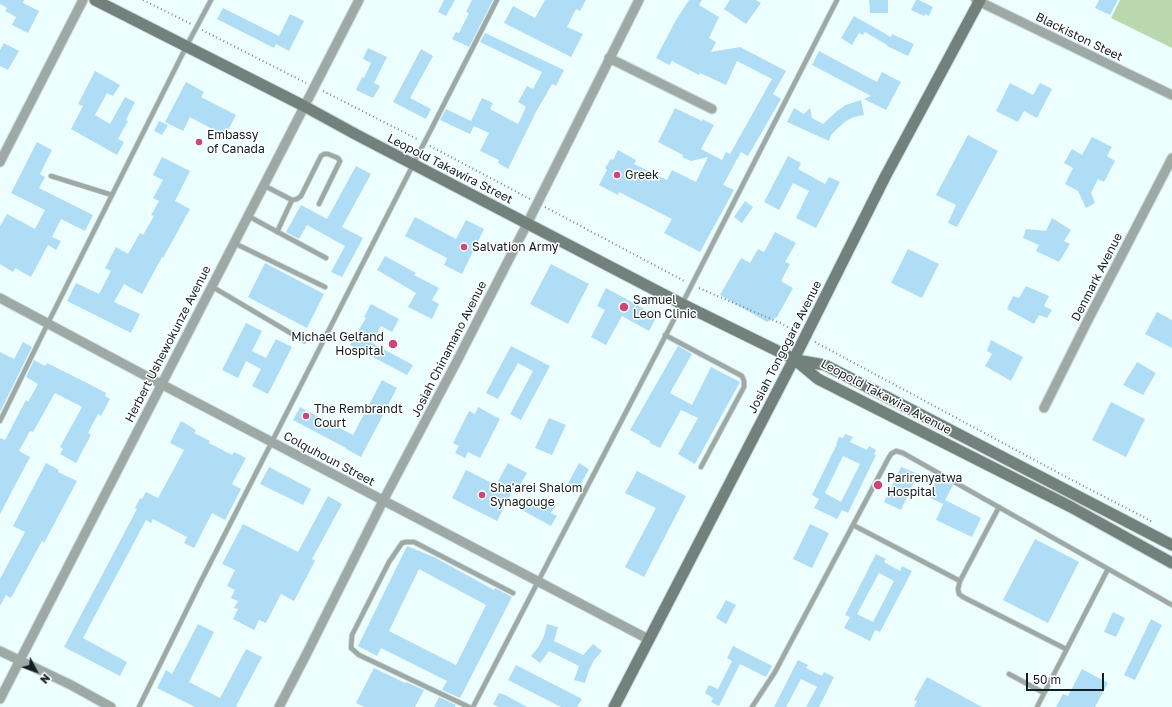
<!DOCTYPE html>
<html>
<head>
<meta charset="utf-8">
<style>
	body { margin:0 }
	#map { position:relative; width:1172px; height:707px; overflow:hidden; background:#edfeff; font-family:"Golos Text",sans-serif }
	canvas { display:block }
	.north { position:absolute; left:16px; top:651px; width:40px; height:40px; -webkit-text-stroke:3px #fff; paint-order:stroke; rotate:131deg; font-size:11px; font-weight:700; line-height:16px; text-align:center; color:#131e1f }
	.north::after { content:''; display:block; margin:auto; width:14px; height:18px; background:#131e1f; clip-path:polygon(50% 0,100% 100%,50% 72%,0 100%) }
	.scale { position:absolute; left:1026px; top:673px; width:78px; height:18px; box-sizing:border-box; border:2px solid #131e1f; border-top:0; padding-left:5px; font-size:12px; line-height:14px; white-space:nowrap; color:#131e1f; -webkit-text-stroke:3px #fff; paint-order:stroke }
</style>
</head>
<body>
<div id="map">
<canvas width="1172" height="707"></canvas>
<div class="north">N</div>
<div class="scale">50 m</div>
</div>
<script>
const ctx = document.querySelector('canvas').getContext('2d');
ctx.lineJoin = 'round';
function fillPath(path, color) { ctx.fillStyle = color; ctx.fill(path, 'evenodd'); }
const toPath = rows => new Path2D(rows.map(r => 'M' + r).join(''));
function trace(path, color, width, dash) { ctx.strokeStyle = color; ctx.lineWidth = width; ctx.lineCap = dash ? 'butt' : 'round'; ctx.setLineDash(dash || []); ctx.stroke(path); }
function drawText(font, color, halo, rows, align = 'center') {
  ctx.font = font + ' "Golos Text",sans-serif'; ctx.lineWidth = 3; ctx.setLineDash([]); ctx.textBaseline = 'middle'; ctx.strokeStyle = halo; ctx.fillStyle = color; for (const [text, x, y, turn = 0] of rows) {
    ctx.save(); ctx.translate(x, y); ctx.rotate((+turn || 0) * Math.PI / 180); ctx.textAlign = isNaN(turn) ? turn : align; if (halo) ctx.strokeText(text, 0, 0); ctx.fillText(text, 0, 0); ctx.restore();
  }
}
fillPath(toPath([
	[1120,0,1172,0,1172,48,1111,18]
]), '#b9d8ae');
fillPath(toPath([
	[0,0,24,0,23,3,39,11,28,33,12,25,16,17,5,11,7,8,0,4],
	[444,0,455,0,446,16,438,12],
	[472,0,493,0,469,47,452,39,456,32,459,33,469,13,466,12],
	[545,0,586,0,580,11,576,9,567,27,583,34,571,57,504,23,513,6,535,18],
	[689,0,702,0,699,5,719,17,709,38,716,42,711,52,740,47,786,71,773,94,781,99,748,156,741,152,723,185,734,190,700,252,664,233,672,219,619,192,618,195,599,185,607,170,605,168,611,159,613,160,618,150,636,160,634,164,667,180,672,170,696,182,708,157,691,161,682,157,683,155,658,142,675,108,702,121,702,119,714,125,701,149,722,160,726,152,730,154,772,79,737,61,726,85,700,73,699,75,672,61,669,65,656,58,676,20],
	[730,0,756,0,761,3,746,24,724,9],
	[869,0,888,0,888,13,870,13],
	[916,0,919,0,933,7,929,16,925,14,924,16,911,10],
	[1099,0,1118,0,1110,15,1095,8],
	[223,8,279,36,290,14,304,21,289,51,276,44,274,48,217,19],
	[854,16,891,37,892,34,914,44,908,56,887,46,887,45,865,32,863,35,859,33,852,45,841,38],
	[485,33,564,70,556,86,552,84,536,112,508,169,498,163,499,160,480,151,489,133,474,126,470,134,440,120,446,109,471,121,482,98,493,103,490,109,518,124,526,107,518,102,527,86,533,89,542,72,480,42],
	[4,43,19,51,8,70,0,66,0,50],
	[368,48,387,57,374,83,380,86,373,98,356,90,362,77,364,78,371,63,363,59],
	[421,49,433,56,410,98,431,109,426,119,393,102],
	[819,51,877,82,882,72,901,82,886,110,864,99,871,96,812,65],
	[95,71,120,85,113,96,107,93,95,115,110,124,125,97,135,102,126,120,128,121,118,139,124,142,117,155,71,129,83,106,78,104],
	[186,82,204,92,201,97,236,115,225,136,190,117,183,131,165,122],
	[1010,83,1033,95,1040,83,1052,89,1037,118,1024,111,1018,122,996,111],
	[861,100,864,115,854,117,846,121,838,128,831,135,829,141,787,122,794,108,804,114,810,108,812,118,823,124,837,111,846,105],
	[159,121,168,125,162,135,154,131],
	[968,135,998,151,957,227,948,223,956,205,936,195],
	[1092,137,1112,147,1107,156,1115,161,1104,182,1098,179,1091,193,1095,203,1086,208,1078,191,1065,184,1073,168,1064,163,1072,149,1082,155],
	[37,142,52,150,40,174,45,177,39,188,93,215,85,231,61,219,52,237,61,241,56,250,48,245,31,277,15,268,13,272,0,264,0,226,7,214,35,229,45,210,11,193],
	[788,156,801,163,798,169,825,184,829,177,840,182,816,228,796,218,809,191,793,183,779,210,764,202],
	[162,157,190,171,175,201,190,209,163,258,162,257,142,294,124,284,114,302,140,314,131,333,67,301,76,283,99,294,111,271,105,268,116,247,128,254,140,233,143,235,154,216,151,215,159,201,153,198,163,180,153,175],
	[356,166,371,174,342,227,363,238,342,277,331,272,345,246,307,225,299,239,286,232,301,205,327,219],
	[745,201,753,207,742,223,734,217],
	[415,217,456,239,466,220,484,229,462,274,444,265,447,258,405,236],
	[1052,218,1071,230,1064,241,1070,244,1059,262,1036,251,1039,245,1023,238,1026,229,1046,231],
	[775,232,796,243,785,262,790,264,781,281,793,288,777,317,767,322,720,295,741,258,750,263,758,249,764,252],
	[908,249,939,264,922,298,891,283],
	[385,256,416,273,414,275,439,288,432,300,439,304,432,319,408,307,416,293,377,270],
	[265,263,324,294,307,328,248,297],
	[551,264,589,284,568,324,530,304],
	[1026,286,1049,296,1044,306,1052,310,1047,318,1039,315,1034,324,1007,309,1013,296,1019,298],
	[606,288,657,316,649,331,622,316,606,345,591,337,605,310,597,306],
	[371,304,399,319,392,332,381,326,372,343,413,365,407,375,350,345,366,318,364,317],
	[1157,312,1172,320,1172,348,1145,334],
	[246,323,262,331,252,351,266,358,276,339,292,347,268,394,252,386,261,369,246,361,238,378,222,370],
	[991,340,1023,357,1011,381,985,366,992,354,987,351],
	[23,342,32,347,0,412,0,352,14,359],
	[511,346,550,366,521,420,510,414,533,371,518,363,498,399,486,393],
	[678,346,692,354,670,393,692,405,711,367,740,382,695,464,678,454,698,418,681,410,660,448,650,443,650,441,630,430],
	[34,360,45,366,47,363,91,385,106,393,105,396,110,399,101,416,98,414,88,433,91,435,76,463,60,454,63,449,60,447,82,407,55,393,33,432,30,431,19,451,30,457,0,514,0,438,5,440,26,400,28,402,38,384,26,377],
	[1137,362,1156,373,1143,395,1123,385],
	[382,380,397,388,361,457,346,449,346,448,293,420,300,407,353,435],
	[1111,402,1145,419,1126,457,1092,440],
	[478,407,500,419,480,458,468,452,465,458,455,453,459,446,453,443,469,411,475,414],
	[549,418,566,425,552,455,535,448],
	[181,421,193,428,193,429,196,430,194,433,210,441,209,443,232,455,234,452,246,458,232,484,241,489,225,520,212,513,194,548,184,543,187,537,153,519,151,523,146,520,83,638,127,662,120,676,64,647,137,509,135,508,140,498,142,499,146,492,158,498,170,476,184,450,170,443],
	[845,434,853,437,850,442,867,450,869,446,876,450,874,454,876,455,848,513,842,510,837,519,814,508,819,499,812,495,837,444,836,444,839,437,843,438],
	[843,456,860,464,841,502,825,493],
	[46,463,59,470,58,472,77,481,44,543,42,541,11,598,6,595,0,606,0,579,25,532,13,526],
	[508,463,527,473,520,485,517,483,497,521,452,498,466,470,496,485],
	[579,463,589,469,576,493,566,487],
	[269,467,311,489,303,505,260,484],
	[901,467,918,474,901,510,884,502],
	[637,471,686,496,644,577,625,567,656,508,625,493],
	[938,477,953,485,943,504,928,497],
	[328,496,342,504,312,559,315,561,294,601,281,594,266,623,259,620,254,630,233,619,238,609,234,608,238,601,231,598,235,590,227,586,235,570,222,564,243,524,298,552],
	[529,497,544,506,547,500,556,505,551,513,557,516,551,526,522,510],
	[945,500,981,518,972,537,936,520],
	[810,524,829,533,812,568,793,559],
	[1035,539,1079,562,1048,623,1003,600],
	[407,546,434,557,494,590,495,588,512,597,460,698,442,690,447,681,381,648,377,656,358,646],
	[419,569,486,605,456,665,389,631],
	[876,554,886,559,884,562,900,571,902,566,912,571,880,632,875,630,870,641,844,628,850,617,845,615],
	[879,573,894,581,873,622,857,614],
	[726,600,736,605,726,624,716,618],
	[1113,612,1125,618,1116,637,1104,632],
	[1151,619,1162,625,1135,680,1124,675],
	[198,624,214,632,189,682,220,698,246,649,262,657,236,706,238,707,195,707,157,688,166,670,172,674],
	[547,624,558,627,554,641,583,655,593,644,602,651,594,660,589,670,585,683,574,680,579,666,549,651,540,663,531,656,539,646,544,636],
	[733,646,772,666,766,677,740,664,719,706,711,702,713,698,705,693,709,685,718,689,732,661,727,658],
	[798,660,808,665,806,668,822,676,824,672,834,677,819,707,806,707,817,687,801,679,786,707,774,707],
	[516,665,582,699,577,707,561,707,508,680],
	[374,668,405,683,406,682,424,690,415,707,364,707,356,703],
	[1082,669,1108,683,1095,707,1056,707,1063,694,1068,696],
	[927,677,982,707,914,707,917,701,914,700],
	[499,693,505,695,527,707,498,707,493,704],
	[439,697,456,705,455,707,434,707]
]), '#b0ddf6');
const service = toPath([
	[51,176,112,195],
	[263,185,292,200,297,199,301,196,321,156,324,154,328,154,338,158,340,161,319,204],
	[248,216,326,258],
	[277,232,292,200],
	[234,243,325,287],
	[211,286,304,341],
	[665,335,742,376,744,381,744,387,701,467],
	[0,421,48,323,186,47,211,0],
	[999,507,960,581,958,589,959,594,963,597,1066,649],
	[853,525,960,581],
	[1009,674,1044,693],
	[139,707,200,583,497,0],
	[469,707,359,655,351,648,352,635,389,562,402,543,406,542,414,542,513,593],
	[473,707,682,304,837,0],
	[752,707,775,672,785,653,888,459,891,454,896,451,903,453,1172,605],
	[1037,707,1108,569]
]);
const minor = toPath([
	[976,0,1172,95],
	[609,58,712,109],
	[0,162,83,0],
	[0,298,161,384,648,639],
	[1044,408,1087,322,1172,158],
	[0,651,71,685,111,707],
	[0,699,359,0],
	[279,707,306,655,383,501,457,361,527,224,639,0]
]);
const secondary = toPath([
	[95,0,304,106,357,135,682,304,794,359,818,379,1071,507,1172,563],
	[796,360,825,365,1172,545],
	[614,707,794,359,885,177,980,0]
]);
trace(service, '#cadadb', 6);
trace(minor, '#cadadb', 11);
trace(secondary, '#cadadb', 13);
trace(toPath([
	[143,0,191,24],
	[202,30,306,83],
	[323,91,419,140],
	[430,146,530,199],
	[545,207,686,282],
	[699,288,780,323,797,332],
	[815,342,1070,479,1153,522]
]), '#798788', 2, [1, 3]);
trace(service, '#9ea8a4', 4.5);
trace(minor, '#9ea8a4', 9);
trace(secondary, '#72817b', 11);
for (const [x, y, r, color] of [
	[199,142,4,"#d04579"],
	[617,175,4,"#d04579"],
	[464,247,4,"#d04579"],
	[624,307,5,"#d04579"],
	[393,344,5,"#d04579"],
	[306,416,4,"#d04579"],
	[878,485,5,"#d04579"],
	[482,495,4,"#d04579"]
]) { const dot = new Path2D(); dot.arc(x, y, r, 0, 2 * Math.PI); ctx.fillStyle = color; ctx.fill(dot); trace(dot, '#fff', 1.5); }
drawText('12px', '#131e1f', '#fff', [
	["Blackiston Steet",1079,37,26],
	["Leopold Takawira Street",450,169,27],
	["Denmark Avenue",1097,277,-63],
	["Herbert Ushewokunze Avenue",168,344,-63],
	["Josiah Tongogara Avenue",785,347,-63],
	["Josiah Chinamano Avenue",449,349,-63],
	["Leopold Takawira Avenue",886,397,28],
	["Colquhoun Street",329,459,28]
]);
drawText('12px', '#131e1f', '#fff', [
	["Embassy",207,135],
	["of Canada",207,149],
	["Greek",625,175],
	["Salvation Army",472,247],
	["Samuel",633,300],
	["Leon Clinic",633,314],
	["Michael Gelfand",384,337,"right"],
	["Hospital",384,351,"right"],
	["The Rembrandt",314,409],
	["Court",314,423],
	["Parirenyatwa",887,478],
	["Hospital",887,492],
	["Sha'arei Shalom",490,488],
	["Synagouge",490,502]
], 'left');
</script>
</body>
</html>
